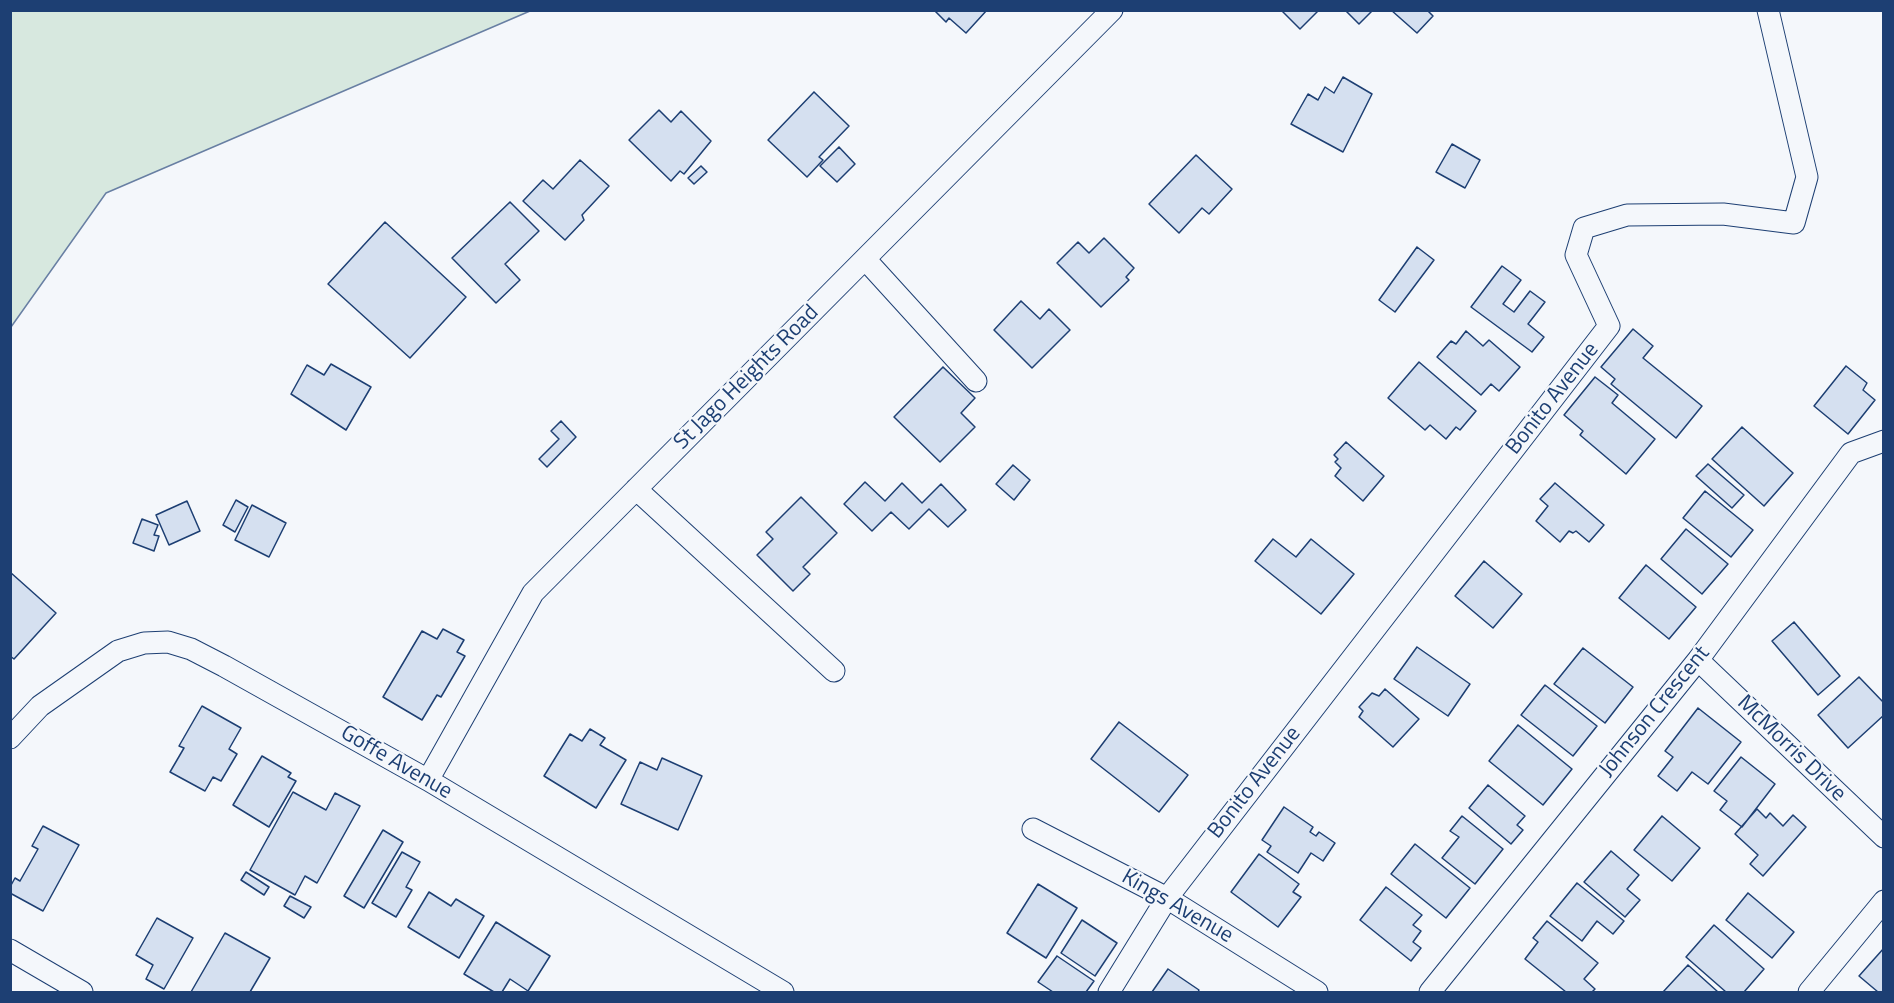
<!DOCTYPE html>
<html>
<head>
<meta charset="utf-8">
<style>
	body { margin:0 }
	#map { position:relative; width:1894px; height:1003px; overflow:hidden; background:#f4f7fb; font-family:"Titillium Web",sans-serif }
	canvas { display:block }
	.frame { position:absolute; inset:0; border:12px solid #1d3f73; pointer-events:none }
</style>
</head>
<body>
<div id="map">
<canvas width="1894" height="1003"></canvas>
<div class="frame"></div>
</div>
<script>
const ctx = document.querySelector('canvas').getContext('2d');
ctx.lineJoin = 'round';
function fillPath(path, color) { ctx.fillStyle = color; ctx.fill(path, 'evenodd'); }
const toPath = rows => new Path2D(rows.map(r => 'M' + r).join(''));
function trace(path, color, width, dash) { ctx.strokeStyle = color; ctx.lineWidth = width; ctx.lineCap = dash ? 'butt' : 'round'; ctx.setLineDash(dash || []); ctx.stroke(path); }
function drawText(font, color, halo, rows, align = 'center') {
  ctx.font = font + ' "Titillium Web",sans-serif'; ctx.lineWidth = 4.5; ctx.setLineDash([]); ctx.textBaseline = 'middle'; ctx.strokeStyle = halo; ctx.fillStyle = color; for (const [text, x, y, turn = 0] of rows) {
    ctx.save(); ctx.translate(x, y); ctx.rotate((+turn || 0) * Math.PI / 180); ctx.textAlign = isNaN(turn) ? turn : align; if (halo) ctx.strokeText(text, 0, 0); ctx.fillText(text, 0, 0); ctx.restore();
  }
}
const green = toPath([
	[11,10,530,10,530,11,106,193,11,327,11,10]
]);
fillPath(green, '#d7e8df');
trace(green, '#687fa3', 1.5);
const building = toPath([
	[934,10,987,10,966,33,949,18,946,22,934,10],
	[1281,10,1319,10,1300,29,1281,10],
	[1345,10,1371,10,1372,11,1359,24,1345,10],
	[1391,10,1427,10,1433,16,1417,33,1391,10],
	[1343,77,1372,94,1343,152,1291,124,1308,94,1318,100,1325,87,1334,93,1343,77],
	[814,92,849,126,819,157,823,160,807,177,768,140,814,92],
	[659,110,671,122,681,111,711,141,684,174,680,171,671,181,629,140,659,110],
	[1452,144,1480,160,1465,188,1436,172,1452,144],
	[839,147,855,164,837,182,820,166,839,147],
	[1196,155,1232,189,1209,214,1202,208,1179,233,1149,204,1196,155],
	[580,160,609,186,582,215,584,220,565,240,523,201,543,180,553,189,580,160],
	[701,166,707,172,694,184,688,178,701,166],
	[510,202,539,231,505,264,520,280,496,303,452,258,510,202],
	[385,222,466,297,410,358,328,284,385,222],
	[1104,238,1134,268,1126,277,1129,280,1101,307,1057,263,1078,242,1089,253,1104,238],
	[1417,247,1434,260,1395,312,1379,300,1417,247],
	[1502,266,1521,280,1503,304,1514,312,1530,291,1545,302,1528,324,1544,337,1532,352,1471,307,1502,266],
	[1021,301,1040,319,1049,309,1070,330,1032,368,994,330,1021,301],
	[1633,329,1653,346,1643,358,1702,406,1676,438,1611,384,1615,379,1601,367,1633,329],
	[1466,331,1483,346,1489,340,1520,367,1499,391,1491,384,1481,395,1437,357,1451,341,1456,344,1466,331],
	[1419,362,1476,411,1460,430,1456,427,1446,439,1430,425,1425,430,1388,398,1419,362],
	[331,364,371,387,346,430,291,394,307,365,324,375,331,364],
	[1846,366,1867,383,1863,390,1875,400,1848,434,1814,406,1846,366],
	[943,367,975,398,961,413,975,427,940,462,894,417,943,367],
	[1595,377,1618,395,1612,403,1655,439,1626,474,1580,435,1583,431,1564,415,1595,377],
	[561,421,576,437,547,467,539,459,559,439,551,431,561,421],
	[1742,427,1793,473,1764,506,1712,459,1742,427],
	[1346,442,1384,476,1363,501,1335,476,1341,468,1335,462,1338,459,1334,455,1346,442],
	[1708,464,1744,495,1732,508,1696,476,1708,464],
	[1013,465,1030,480,1014,500,996,484,1013,465],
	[865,482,885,501,902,483,922,503,941,484,966,510,948,527,929,509,909,529,891,512,872,531,844,504,865,482],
	[1555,483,1604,525,1589,542,1576,531,1573,533,1569,531,1560,542,1536,521,1548,506,1540,499,1555,483],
	[1705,491,1753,530,1731,557,1683,518,1705,491],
	[801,497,837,533,803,567,810,574,793,591,757,555,773,539,766,532,801,497],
	[236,500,248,507,235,532,223,525,236,500],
	[187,501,200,531,169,545,156,515,187,501],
	[252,505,286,523,269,557,235,540,252,505],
	[142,519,158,525,154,535,159,536,154,551,133,543,142,519],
	[1686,529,1728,564,1702,594,1661,559,1686,529],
	[1273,539,1296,557,1311,539,1354,574,1321,614,1255,561,1273,539],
	[1484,561,1522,594,1493,628,1455,596,1484,561],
	[1646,565,1696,607,1669,639,1619,598,1646,565],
	[10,572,56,613,14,659,10,656,10,572],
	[1794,622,1840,676,1818,695,1772,641,1794,622],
	[443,629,464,640,457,652,465,656,441,697,437,695,422,720,383,697,422,631,437,639,443,629],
	[1417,647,1470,684,1448,716,1394,679,1417,647],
	[1583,648,1633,687,1605,723,1554,684,1583,648],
	[1859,677,1884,703,1884,715,1848,748,1818,715,1859,677],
	[1545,685,1597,726,1573,756,1521,715,1545,685],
	[1385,689,1419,719,1393,747,1359,717,1363,711,1359,707,1372,693,1379,696,1385,689],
	[202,706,241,728,229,749,237,754,221,781,213,777,205,791,170,772,184,748,179,746,202,706],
	[1698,708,1741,742,1708,784,1692,772,1677,791,1658,776,1673,757,1665,751,1698,708],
	[1119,722,1188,775,1159,812,1091,759,1119,722],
	[1518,725,1572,769,1543,805,1489,761,1518,725],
	[590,729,605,738,600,745,626,760,596,808,544,776,570,734,582,741,590,729],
	[262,756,291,773,288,777,296,781,269,827,233,805,262,756],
	[1741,757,1775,784,1742,827,1720,810,1727,801,1714,791,1741,757],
	[662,758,702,776,678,830,621,804,640,762,657,770,662,758],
	[1488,785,1525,816,1517,825,1523,830,1511,844,1469,808,1488,785],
	[293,792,326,810,335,793,360,806,317,883,305,876,295,895,250,870,293,792],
	[1284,807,1313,827,1310,832,1316,836,1319,832,1335,843,1323,861,1311,853,1298,873,1267,852,1271,846,1262,840,1284,807],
	[1757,809,1766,818,1770,813,1783,826,1793,815,1806,827,1763,876,1750,864,1758,855,1735,834,1757,809],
	[1462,816,1503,849,1475,884,1442,858,1459,837,1450,831,1462,816],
	[1662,816,1700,848,1672,881,1634,850,1662,816],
	[43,826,79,845,43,911,10,893,10,887,15,878,20,881,38,849,32,846,43,826],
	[383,830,403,842,364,908,344,896,383,830],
	[1415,844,1470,888,1446,918,1391,874,1415,844],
	[1611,851,1639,875,1627,889,1640,900,1625,917,1584,882,1611,851],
	[402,852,420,862,406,887,412,890,396,917,372,903,402,852],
	[1259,854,1299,884,1293,892,1301,897,1278,927,1231,892,1259,854],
	[246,872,269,887,264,895,241,880,246,872],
	[1577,883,1624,921,1613,934,1597,921,1582,941,1550,916,1577,883],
	[1038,884,1077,908,1046,958,1007,933,1038,884],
	[1386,887,1422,915,1413,925,1421,931,1413,942,1421,948,1411,961,1360,920,1386,887],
	[429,892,451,906,456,899,484,916,459,958,408,927,429,892],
	[1748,893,1794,932,1772,958,1726,920,1748,893],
	[290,896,311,907,304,918,284,906,290,896],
	[157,918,193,938,164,989,146,979,153,965,136,955,157,918],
	[1082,920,1117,943,1095,976,1061,953,1082,920],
	[1547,921,1598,963,1584,979,1595,989,1592,992,1566,992,1525,959,1538,942,1533,938,1547,921],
	[496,922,550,956,528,991,510,979,502,992,494,992,464,974,496,922],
	[1714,925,1764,969,1744,992,1726,992,1686,957,1714,925],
	[225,933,270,958,250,992,191,992,225,933],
	[1884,948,1884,992,1878,992,1859,976,1884,948],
	[1057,956,1094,981,1086,992,1053,992,1038,982,1057,956],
	[1688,965,1718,992,1663,992,1688,965],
	[1168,969,1199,990,1198,992,1152,992,1168,969]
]);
fillPath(building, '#d5e0f0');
trace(building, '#1d3f73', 1.5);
const minor = toPath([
	[865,259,976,381],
	[636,489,834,671],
	[1698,660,1884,837],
	[10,738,40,706,118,651,144,643,168,642,191,649,224,666,428,780,783,992],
	[428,780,533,593,1112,10],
	[1033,829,1167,898,1317,992],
	[10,950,82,992],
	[1109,992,1167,898,1609,326,1576,255,1584,228,1627,215,1723,214,1794,223,1807,177,1768,10],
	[1430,992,1698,660,1851,453,1884,441],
	[1809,992,1884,901]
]);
trace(minor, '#1d3f73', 23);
trace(minor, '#f4f7fb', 21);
drawText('22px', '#1d3f73', '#f4f7fb', [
	["St Jago Heights Road",747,378,-45],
	["Bonito Avenue",1553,399,-52],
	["Johnson Crescent",1655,712,-51],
	["McMorris Drive",1791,749,44],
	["Goffe Avenue",396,763,30],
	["Bonito Avenue",1255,783,-52],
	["Kings Avenue",1177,907,30]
]);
</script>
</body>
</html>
